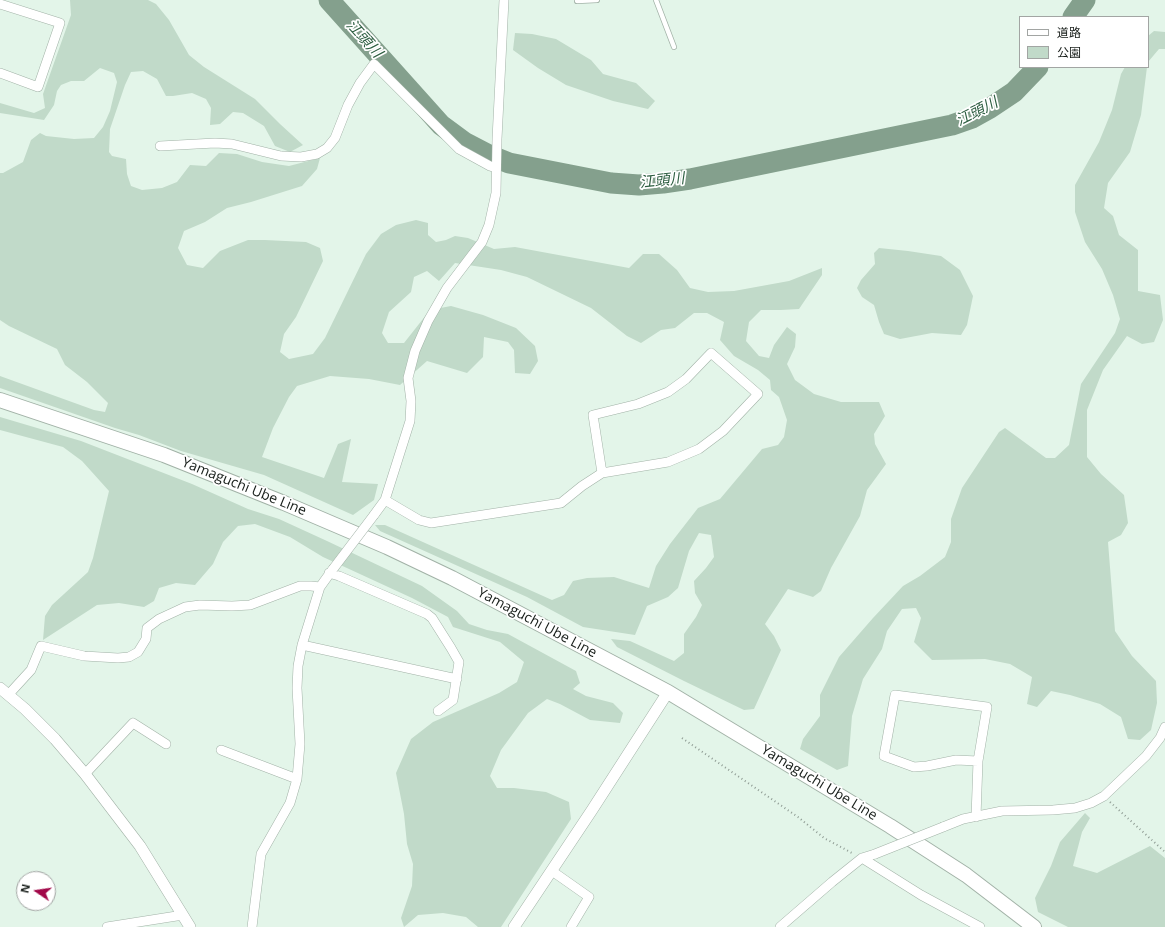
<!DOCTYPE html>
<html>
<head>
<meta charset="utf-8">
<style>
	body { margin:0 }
	#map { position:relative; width:1165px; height:927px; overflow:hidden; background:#e3f5e9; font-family:"Open Sans","Noto Sans JP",sans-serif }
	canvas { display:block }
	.legend { position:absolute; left:1019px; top:16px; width:130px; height:52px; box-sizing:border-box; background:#fff; border:1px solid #a2a5a3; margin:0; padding:5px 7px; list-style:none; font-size:12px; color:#171d19 }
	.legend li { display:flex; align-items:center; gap:8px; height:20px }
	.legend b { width:20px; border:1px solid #a2a5a3 }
	.north { position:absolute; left:16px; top:871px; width:40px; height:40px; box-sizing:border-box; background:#fff; border:1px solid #a2a5a3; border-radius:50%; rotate:283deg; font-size:11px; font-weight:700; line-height:16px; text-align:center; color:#171d19 }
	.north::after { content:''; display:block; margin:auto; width:14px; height:18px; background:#a10748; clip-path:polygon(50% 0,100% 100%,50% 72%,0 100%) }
</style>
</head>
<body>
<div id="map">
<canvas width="1165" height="927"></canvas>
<ul class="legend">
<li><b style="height:5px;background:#fff"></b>道路</li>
<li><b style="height:11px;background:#c1dac9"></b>公園</li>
</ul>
<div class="north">N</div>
</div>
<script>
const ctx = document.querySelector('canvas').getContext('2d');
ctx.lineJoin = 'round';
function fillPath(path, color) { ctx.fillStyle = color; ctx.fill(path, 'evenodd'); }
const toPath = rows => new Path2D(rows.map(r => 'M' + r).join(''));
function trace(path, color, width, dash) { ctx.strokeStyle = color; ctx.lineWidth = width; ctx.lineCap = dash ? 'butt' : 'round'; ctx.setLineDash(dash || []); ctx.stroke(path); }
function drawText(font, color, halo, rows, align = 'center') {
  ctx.font = font + ' "Open Sans","Noto Sans JP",sans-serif'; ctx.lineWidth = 3.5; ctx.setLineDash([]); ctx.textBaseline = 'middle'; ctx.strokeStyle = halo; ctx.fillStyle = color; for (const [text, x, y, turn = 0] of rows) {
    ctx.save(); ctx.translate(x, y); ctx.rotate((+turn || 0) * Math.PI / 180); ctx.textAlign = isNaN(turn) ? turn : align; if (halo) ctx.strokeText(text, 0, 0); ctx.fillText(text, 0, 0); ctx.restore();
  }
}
fillPath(toPath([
	[70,0,148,0,156,4,169,20,189,55,204,67,255,99,280,124,303,145,290,152,275,146,264,126,243,113,233,112,220,124,210,125,211,108,206,99,192,93,173,96,166,96,157,79,143,71,131,72,125,85,110,129,109,152,112,156,126,159,127,174,131,186,142,190,162,188,177,182,190,165,206,166,219,153,237,154,262,162,289,166,320,158,317,169,302,186,251,202,227,208,205,222,184,231,178,248,187,265,203,268,220,251,248,240,265,240,306,242,320,248,323,261,296,317,284,334,280,352,289,359,313,354,325,338,366,254,381,234,396,225,416,220,428,223,428,235,436,242,446,240,455,236,468,238,494,249,515,247,629,268,643,254,659,254,677,270,690,288,708,292,734,291,789,281,822,268,822,275,799,309,781,310,761,310,749,322,746,341,759,356,769,358,774,345,787,327,796,334,795,347,787,364,795,380,814,394,841,402,879,402,885,416,874,434,875,444,886,464,867,490,860,516,831,568,821,591,813,597,788,589,765,624,774,636,781,650,754,709,744,710,684,681,617,647,611,639,630,641,674,661,684,653,684,634,696,617,702,605,695,593,694,581,706,568,714,557,711,535,699,533,689,551,678,588,668,597,647,606,635,635,583,627,527,597,380,531,375,525,385,525,552,600,564,595,573,581,587,578,614,577,649,588,656,566,670,544,698,508,720,499,762,449,778,445,784,437,787,420,779,397,771,390,770,380,758,370,734,356,720,340,724,322,707,313,694,313,675,328,661,330,641,343,627,336,591,308,527,277,501,270,455,263,439,281,427,271,414,277,411,292,389,312,382,333,388,343,404,343,430,310,451,306,483,315,516,328,535,346,538,361,530,374,515,373,514,350,508,342,484,337,483,357,467,373,427,361,400,385,369,379,330,376,297,386,289,397,273,428,262,457,324,478,338,444,351,439,342,482,378,484,374,500,353,515,264,475,181,451,139,435,115,428,0,388,0,376,94,410,105,412,108,403,87,382,65,365,57,349,9,326,0,320,0,173,3,173,23,162,31,140,40,133,46,136,74,139,94,138,103,127,110,111,117,82,114,73,100,68,84,81,71,81,61,85,57,91,54,105,44,120,0,113,0,103,34,113,45,108,43,94,71,15],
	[1154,31,1165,32,1165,49,1159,49,1148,62,1148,36],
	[515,33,532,34,556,39,591,60,603,74,636,83,655,101,648,109,613,101,566,85,538,68,513,50],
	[1125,67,1147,67,1141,115,1130,152,1108,183,1104,208,1113,216,1119,235,1138,250,1138,291,1160,295,1163,320,1154,342,1142,344,1127,336,1103,370,1087,410,1087,457,1101,474,1124,495,1128,523,1121,535,1108,542,1115,631,1132,656,1156,681,1157,703,1151,730,1140,740,1128,739,1121,717,1100,704,1070,695,1051,691,1037,707,1027,704,1032,677,1010,664,985,659,932,660,914,642,921,618,916,608,902,609,887,631,882,649,863,679,852,716,848,766,837,770,800,749,803,739,820,716,820,695,839,657,873,618,903,586,920,576,945,557,951,542,951,519,962,488,999,432,1005,428,1046,458,1055,458,1069,445,1081,384,1115,333,1120,319,1113,295,1102,269,1085,242,1075,212,1075,185,1099,142,1112,110,1121,74],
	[879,248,908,251,941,256,960,270,973,296,967,325,961,335,932,333,900,339,884,334,879,322,874,305,862,297,857,288,861,280,875,264,874,253],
	[0,417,81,441,192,484,248,509,279,519,327,541,422,586,457,611,469,624,487,630,508,634,576,671,580,683,573,689,586,696,613,703,623,713,620,723,590,720,560,704,547,699,528,713,501,750,490,776,497,788,514,788,546,792,569,802,571,819,501,927,478,927,466,917,443,913,418,915,404,927,401,918,412,886,413,864,407,844,404,814,396,773,411,739,433,722,499,693,517,682,524,662,500,642,453,627,448,617,412,598,323,557,290,537,255,524,238,526,223,542,213,564,195,585,176,583,159,588,154,601,144,607,119,603,97,605,43,640,45,616,52,605,88,572,93,558,109,491,82,461,63,447,0,430],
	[1085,813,1090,818,1082,832,1073,866,1097,873,1150,846,1165,858,1165,927,1068,927,1038,912,1035,898,1051,866,1060,842]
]), '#c1dac9');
trace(toPath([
	[329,0,441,125,464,142,489,155,509,163,611,183,639,185,663,183,690,179,952,125,972,118,990,108,1014,92,1038,67],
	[1073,17,1085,0]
]), '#84a08d', 21);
const service = toPath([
	[656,0,674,47],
	[577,1,597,0]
]);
const minor = toPath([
	[0,4,60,23,38,87,0,73],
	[160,146,215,143,232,144,281,156,301,157,317,154,327,148,335,138,348,105,360,83,374,64,459,149,490,166,496,168],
	[385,500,419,520,431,523,561,503,582,486,602,473,668,462,699,449,723,431,758,394,711,353,686,379,668,392,638,404,593,415,602,473],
	[374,515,385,500,410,421,411,401,408,378,415,351,428,321,447,288,482,242,489,225,496,193,497,139,504,0],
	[329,573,339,576,427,614,432,618,451,648,459,662,453,700,438,711],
	[302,645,457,679],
	[9,694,31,670,41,646,84,656,118,658,129,657,138,652,146,639,147,628,159,619,185,607,200,605,232,606,250,605,300,586,311,586,320,587],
	[221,750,297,779],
	[85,774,133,723,166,744],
	[976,817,978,761,987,707,895,695,884,756,914,767,927,766,956,760,978,761],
	[943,827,963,819,1002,811,1053,810,1075,808,1091,803,1104,796,1146,756,1160,738,1165,727],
	[862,858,921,895,980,927],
	[552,871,589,897,571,927],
	[107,927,183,915],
	[252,927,261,854,290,803,297,779,300,744,297,688,298,666,302,645,320,587,333,569],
	[780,927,832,882,862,858,875,854]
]);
const tertiary = toPath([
	[0,688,25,709,55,739,85,774,140,846,190,927],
	[514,927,592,810,668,692]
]);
const primary = toPath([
	[0,400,164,455,284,503,387,547,452,578,668,692,890,826,966,875,1034,927]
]);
trace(service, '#a2b2a7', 6);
trace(minor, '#a2b2a7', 10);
trace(tertiary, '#a2b2a7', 12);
trace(primary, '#a2b2a7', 16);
trace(toPath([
	[682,738,798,817,824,838,852,853],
	[1110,802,1165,852]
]), '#909d95', 2, [1, 3]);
trace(service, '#fff', 4.5);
trace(minor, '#fff', 9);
trace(tertiary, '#fff', 11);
trace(primary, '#fff', 14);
const minorBridge = toPath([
	[333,569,374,515],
	[875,854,943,827]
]);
trace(minorBridge, '#a2b2a7', 10, []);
trace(minorBridge, '#fff', 9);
drawText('14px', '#171d19', '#fff', [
	["Yamaguchi Ube Line",244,487,22],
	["Yamaguchi Ube Line",537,623,28],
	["Yamaguchi Ube Line",819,783,31]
]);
drawText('italic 15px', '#2c5d40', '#fff', [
	["江頭川",364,39,48],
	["江頭川",977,112,-27],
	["江頭川",662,181,-6]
]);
</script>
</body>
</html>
